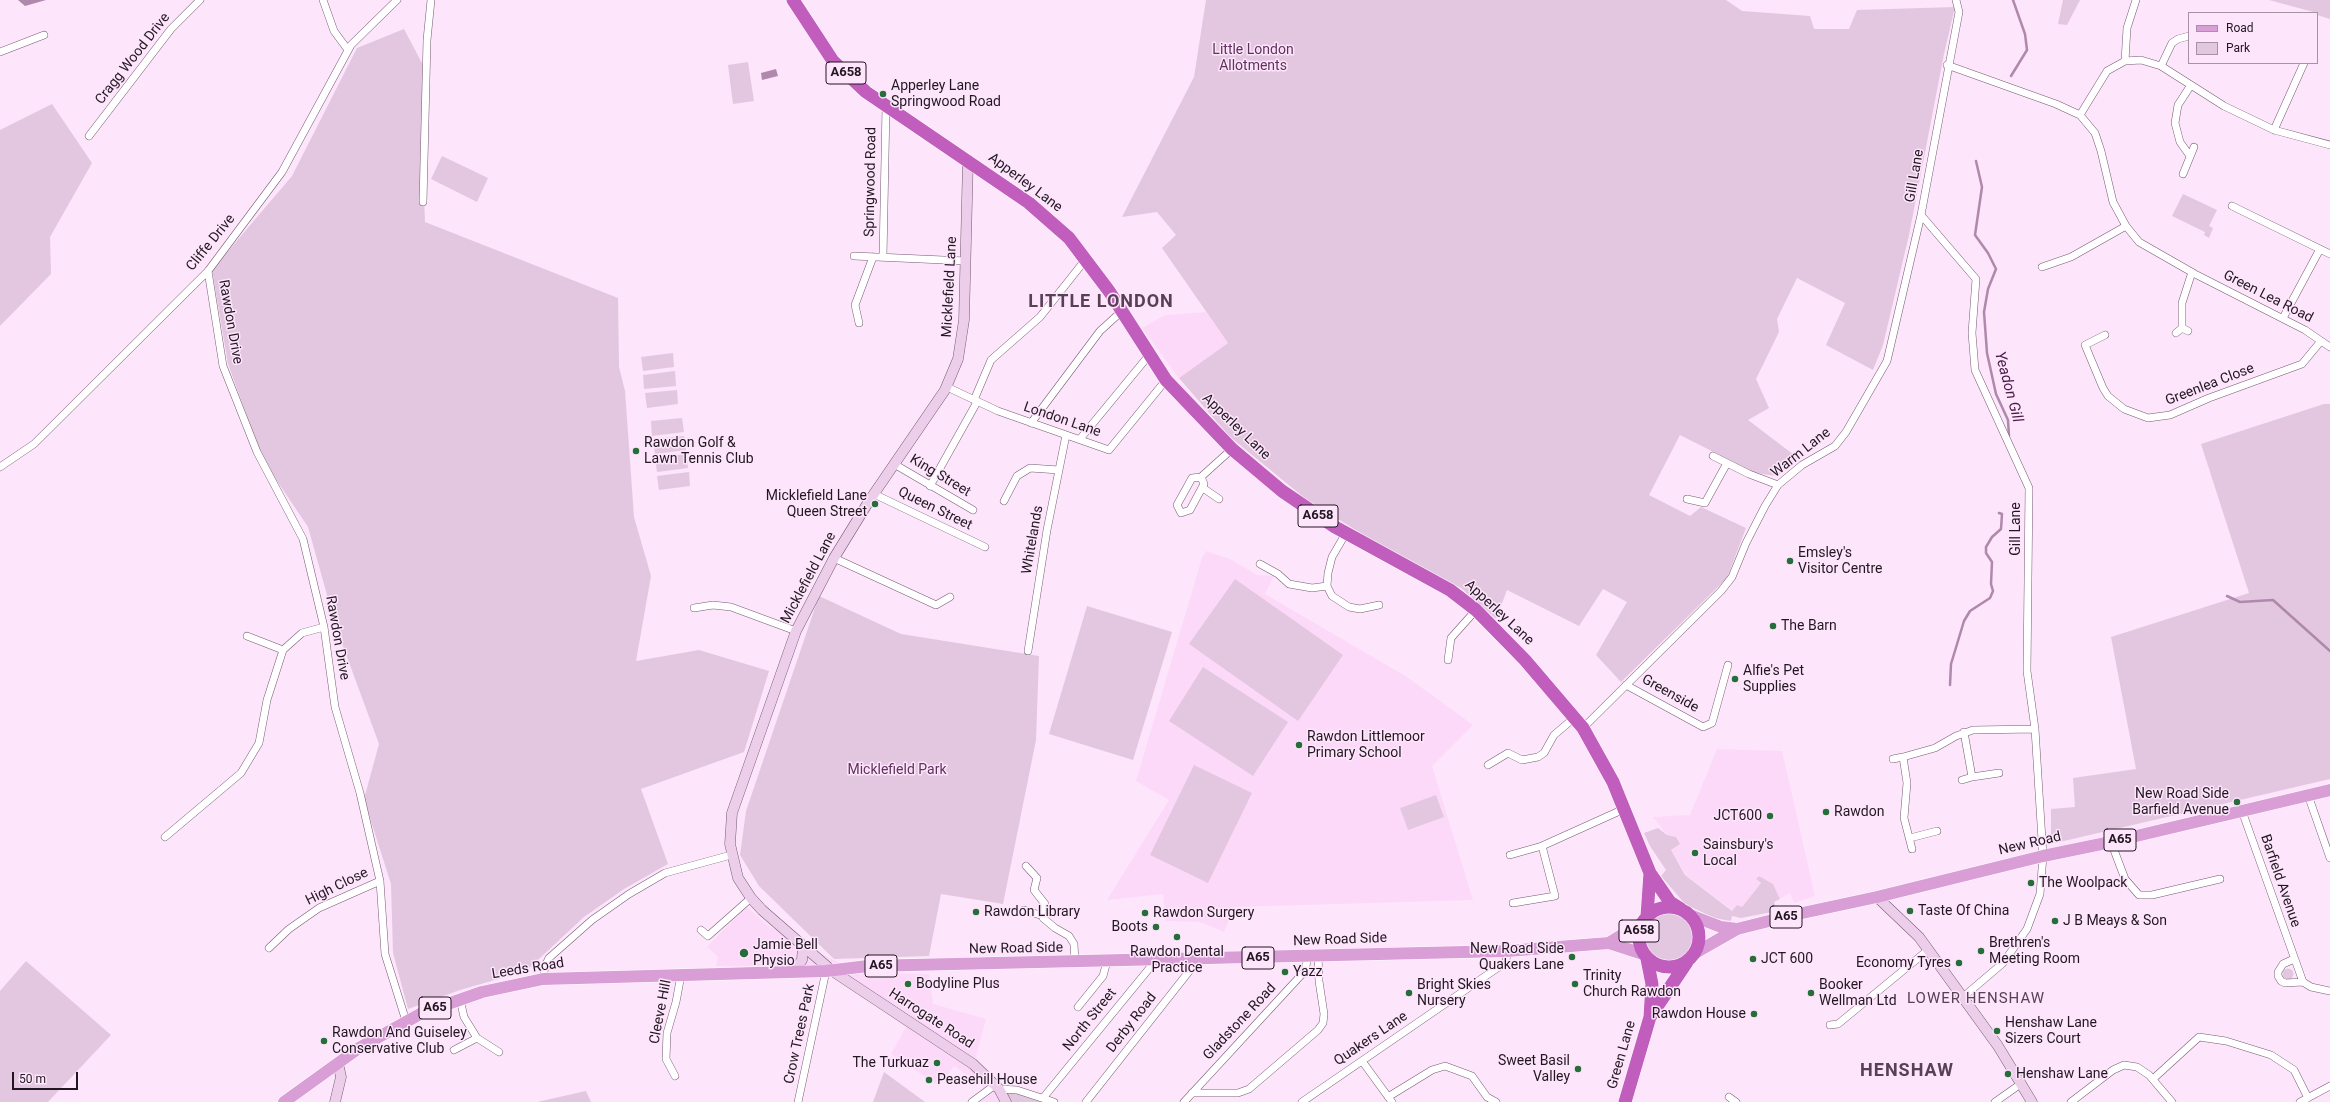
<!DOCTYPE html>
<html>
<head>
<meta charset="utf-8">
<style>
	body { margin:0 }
	#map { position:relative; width:2330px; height:1102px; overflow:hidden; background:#fde5fb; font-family:Roboto,sans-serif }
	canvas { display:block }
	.legend { position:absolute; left:2188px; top:12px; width:130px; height:52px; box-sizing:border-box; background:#fde5fb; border:1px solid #a593a4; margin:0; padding:5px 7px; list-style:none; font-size:12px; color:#221721 }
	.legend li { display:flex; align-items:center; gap:8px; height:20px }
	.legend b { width:20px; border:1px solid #a593a4 }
	.scale { position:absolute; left:12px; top:1072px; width:66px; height:18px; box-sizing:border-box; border:2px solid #221721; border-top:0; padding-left:5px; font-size:12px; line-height:14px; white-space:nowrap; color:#221721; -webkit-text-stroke:3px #fde5fb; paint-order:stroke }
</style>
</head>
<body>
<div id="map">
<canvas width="2330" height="1102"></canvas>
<ul class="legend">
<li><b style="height:5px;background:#da9ed7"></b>Road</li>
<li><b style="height:11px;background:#e3c7e0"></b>Park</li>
</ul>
<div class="scale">50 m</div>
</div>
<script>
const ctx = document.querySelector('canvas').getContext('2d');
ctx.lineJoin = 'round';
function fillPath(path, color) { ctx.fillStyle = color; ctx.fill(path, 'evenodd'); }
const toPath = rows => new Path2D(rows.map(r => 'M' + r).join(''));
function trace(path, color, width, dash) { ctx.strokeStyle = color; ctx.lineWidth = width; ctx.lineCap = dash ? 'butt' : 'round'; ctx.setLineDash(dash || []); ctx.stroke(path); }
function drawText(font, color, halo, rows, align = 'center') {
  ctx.font = font + ' Roboto,sans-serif'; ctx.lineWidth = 3; ctx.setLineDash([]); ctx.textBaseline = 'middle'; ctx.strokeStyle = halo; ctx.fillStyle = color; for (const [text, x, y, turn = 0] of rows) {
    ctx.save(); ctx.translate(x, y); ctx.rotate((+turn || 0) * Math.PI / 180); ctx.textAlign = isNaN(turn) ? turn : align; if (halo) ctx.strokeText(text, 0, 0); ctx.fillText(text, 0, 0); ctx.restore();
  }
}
fillPath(toPath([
	[1206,312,1228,343,1179,378,1142,328,1165,315],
	[1206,551,1230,559,1257,575,1274,576,1265,594,1407,677,1473,725,1432,766,1473,900,1235,907,1224,932,1200,922,1166,921,1163,894,1107,900,1169,800,1136,781,1202,558],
	[1717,749,1782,751,1815,896,1794,903,1790,893,1780,899,1773,884,1759,876,1756,879,1761,883,1741,908,1733,911,1686,875,1671,850,1680,844,1676,837,1667,835,1653,817,1690,815],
	[746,906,767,925,858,973,929,974,933,1004,986,1019,976,1057,1001,1102,978,1102,983,1086,954,1066,939,1086,891,1054,906,1027,820,967,716,966,718,957,707,947]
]), '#fdd9f9');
fillPath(toPath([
	[1206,0,1726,0,1742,11,1810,16,1814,29,1849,29,1857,10,1955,7,1944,54,1909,235,1883,345,1873,370,1826,345,1845,303,1797,278,1777,319,1779,332,1756,379,1769,408,1748,420,1798,458,1777,476,1755,473,1680,435,1649,495,1690,516,1701,507,1746,528,1727,578,1621,682,1596,655,1627,602,1603,589,1579,626,1507,590,1496,619,1461,588,1398,556,1307,500,1229,436,1179,378,1228,343,1162,248,1176,235,1157,212,1122,217,1194,77],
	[2063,0,2080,0,2067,25,2058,24],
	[2269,0,2330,0,2330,19,2317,15,2317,13],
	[404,29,424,67,422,138,425,222,618,298,619,367,625,391,634,517,651,576,636,661,699,650,769,671,744,752,641,789,668,864,624,889,584,917,526,971,460,990,408,1009,393,953,391,884,364,799,379,744,336,627,308,527,263,460,228,364,212,270,292,176,357,48],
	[748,62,754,101,733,104,728,65],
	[52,104,92,163,50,237,51,274,0,326,0,130],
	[442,156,488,178,477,202,431,179],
	[2183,194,2217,210,2209,226,2213,228,2209,238,2204,235,2205,232,2172,216],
	[673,353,674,367,643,371,641,357],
	[675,371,676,386,644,389,643,375],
	[677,390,678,404,647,408,645,393],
	[2324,404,2330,404,2330,779,2051,844,2051,809,2075,807,2073,778,2136,769,2111,637,2249,593,2201,444],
	[682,418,684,432,652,436,651,421],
	[684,436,686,450,655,454,653,439],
	[686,454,688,468,657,472,655,457],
	[689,472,690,486,659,490,657,476],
	[1235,579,1343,655,1298,721,1189,644],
	[819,596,901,634,1039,656,1036,740,1003,904,941,894,929,956,834,959,759,886,740,855,746,811],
	[1087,606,1172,632,1133,760,1049,734],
	[1203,667,1288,722,1253,776,1169,721],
	[1194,765,1252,793,1208,883,1150,855],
	[1436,795,1444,817,1408,830,1400,808],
	[1658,828,1667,835,1676,837,1680,844,1671,850,1685,875,1732,911,1737,905,1742,907,1761,883,1756,879,1759,876,1773,884,1780,899,1774,902,1777,911,1741,918,1732,916,1731,921,1714,918,1685,904,1661,876,1666,870,1650,846,1644,833],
	'1645 937a24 24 0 1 1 48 0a24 24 0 1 1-48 0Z',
	[26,961,111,1035,48,1102,0,1102,0,991],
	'2282.5 974a5.5 5.5 0 1 1 11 0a5.5 5.5 0 1 1-11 0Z',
	[884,1072,925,1102,873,1102],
	[999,1089,1054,1102,1006,1102],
	[586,1091,591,1102,537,1102]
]), '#e3c7e0');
fillPath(toPath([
	[18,0,46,0,25,6],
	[776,69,778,76,762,80,761,73]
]), '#af89ab');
trace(toPath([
	[2011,76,2027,50,2025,34,2013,0],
	[1976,161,1982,187,1975,235,1988,253,1996,269,1988,289,1984,312,1987,353,1996,394,2008,420,2009,436],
	[2227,596,2240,602,2273,600,2330,651],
	[1950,685,1951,664,1964,621,1970,611,1990,598,1993,591,1991,584,1992,562,1986,553,1986,547,1992,537,2001,529,2002,514,1999,513]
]), '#af89ab', 2.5);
const street = toPath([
	[323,0,334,31,348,50],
	[1956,0,1959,12,1921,215,1976,279,1972,333,1975,370,2029,488,2027,671,2035,729,2043,856,2040,894,2027,929,2003,963,1962,998],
	[0,52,44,35],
	[2125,61,2127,28,2136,0],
	[1947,65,2056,104,2080,115,2095,133,2101,151,2113,202,2126,226,2139,242,2195,274,2305,330,2330,347],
	[2161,66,2172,43,2178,39,2189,36],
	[2080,115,2107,71,2125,61,2141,60,2161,66,2224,106,2274,130,2330,145],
	[2274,130,2304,63],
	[89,136,171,29,200,0],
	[2190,156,2180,142,2175,123,2178,105,2191,85],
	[2183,174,2194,147],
	[423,202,427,40,431,0],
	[2232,206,2330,254],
	[854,256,966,261],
	[883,257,886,107],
	[2042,267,2071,257,2126,226],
	[208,271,223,366,257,452,303,539,324,627,335,707,360,793,380,881,385,954,406,1021],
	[2283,318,2320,249],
	[859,323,855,305,873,257],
	[2188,331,2182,328,2182,303,2192,272],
	[2176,333,2182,328],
	[2105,335,2085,345,2103,388,2108,396,2124,409,2148,418,2170,415,2209,398,2302,364,2321,341],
	[947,387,998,411,1109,450,1166,380],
	[974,400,991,360,1040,317,1086,259],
	[1031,423,1100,331,1122,311],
	[1080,439,1150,354],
	[1713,456,1749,474,1778,485],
	[894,464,973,510],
	[0,467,34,444,208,271,282,172,351,45,397,0],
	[1201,477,1204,484,1190,510,1181,513,1177,505,1192,478,1201,477,1232,449],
	[930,486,977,402],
	[1203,488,1219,499],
	[874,494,985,547],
	[1687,499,1705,503,1727,463],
	[1004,501,1017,476,1030,468,1059,470],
	[1346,533,1332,557,1328,573,1327,586,1332,596,1349,607,1360,609,1379,605],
	[834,558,936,605,950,597],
	[1260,564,1278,574,1289,584,1312,588,1327,586],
	[694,608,713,605,731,607,796,631],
	[247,636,283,650],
	[1028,651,1047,530,1066,435],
	[1448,660,1451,638,1476,610],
	[1626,685,1703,727,1712,723,1728,665],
	[1583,728,1721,591,1732,577,1746,543,1765,506,1778,485,1802,465,1835,446,1846,432,1887,361,1921,215],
	[1964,732,1972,777,1999,773],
	[1893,759,1903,757],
	[1488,765,1508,753,1522,760,1538,757,1544,753,1554,735,1574,718],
	[1962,780,1972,777],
	[2308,795,2330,858],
	[2242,811,2303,982,2311,987,2330,991],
	[165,837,241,773,259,743,267,700,283,650,302,633,324,627],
	[1910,838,1937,831],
	[2111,842,2125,879,2139,895,2152,895,2220,879],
	[1912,849,1904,818,1907,783,1903,757,1935,748,1956,736,1973,730,2035,729],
	[1510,855,1542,846],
	[1026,866,1037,878,1034,890,1045,904,1043,918,1055,928,1069,936,1074,944,1075,962],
	[1513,903,1555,896,1542,846,1624,809],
	[1024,910,1043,916],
	[701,930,708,936,751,898],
	[269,948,289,929,319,908,380,881],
	[2294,959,2283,964,2278,972,2278,976,2281,981,2285,983,2303,982],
	[543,979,545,966,549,958,592,920,629,894,665,873,731,855],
	[460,999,464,1017,477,1038,499,1052],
	[1078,1007,1103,976,1107,961],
	[1830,1025,1838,1024,1928,950],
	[454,1050,477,1038],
	[1362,1061,1392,1102],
	[675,1076,666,1059,667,1033,676,1002,681,975],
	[2153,1079,2199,1037,2226,1041,2271,1055,2294,1070,2308,1098],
	[999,1089,1017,1090,1054,1102],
	[1192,1093,1238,1093,1249,1089,1318,1030,1323,1023,1324,1014,1319,981,1318,955],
	[1388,1097,1432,1070,1445,1066,1472,1076,1487,1097,1496,1102],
	[1729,1097,1736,1102],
	[1043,1098,1157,959],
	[798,1102,826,971],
	[972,1102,995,1085],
	[1086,1102,1198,960],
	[1184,1102,1305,971,1308,956],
	[1302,1102,1506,962,1507,951],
	[1995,1102,2022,1083],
	[2071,1102,2113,1070,2124,1065,2137,1067,2149,1075,2172,1102],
	[2300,1102,2330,1086]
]);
const secondary = toPath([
	[968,160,964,320,958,359,945,390,869,501,834,558,796,631,732,813,730,844,738,878,751,898,762,910,831,970,973,1064,999,1089,1006,1102],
	[1877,897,1919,937,1998,1046,2032,1102],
	[793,972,802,960,803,946],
	[335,1102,341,1077,338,1063]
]);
const primary = toPath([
	[1690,915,1721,927,1737,929],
	[1609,943,1643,954],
	[1695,953,1737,929,1793,915,1877,897,2043,856,2111,842,2330,790],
	[284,1102,359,1048,422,1013,482,992,543,979,826,971,868,966,1507,951,1609,943,1642,923]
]);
const highway = toPath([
	[793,0,833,61,866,92,1029,203,1069,238,1109,291,1166,380,1232,449,1282,491,1335,527,1450,590,1476,610,1525,660,1583,728,1613,782,1650,873,1670,902,1681,909],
	'1639 937a30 30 0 1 1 60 0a30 30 0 1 1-60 0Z',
	[1647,916,1650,873],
	[1650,1017,1687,962],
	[1625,1102,1650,1017,1652,984,1647,959]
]);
trace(street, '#755b72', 8);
trace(secondary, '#755b72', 11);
trace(primary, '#fff', 13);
trace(highway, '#fff', 14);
trace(street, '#fff', 7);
trace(secondary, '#ecceeb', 10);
trace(primary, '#da9ed7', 12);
trace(highway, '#c15dbc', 13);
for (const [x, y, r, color] of [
	[883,94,4,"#266d3a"],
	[636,451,4,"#266d3a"],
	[875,504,4,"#266d3a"],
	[1790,561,4,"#266d3a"],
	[1773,626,4,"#266d3a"],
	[1735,679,4,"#266d3a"],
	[1299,745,4,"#266d3a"],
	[2237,802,4,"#266d3a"],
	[1826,812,4,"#266d3a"],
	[1770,816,4,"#266d3a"],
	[1695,853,4,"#266d3a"],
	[2031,883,4,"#266d3a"],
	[1910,911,4,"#266d3a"],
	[976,912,4,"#266d3a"],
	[1145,913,4,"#266d3a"],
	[2055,921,4,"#266d3a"],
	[1156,927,4,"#266d3a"],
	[1177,937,4,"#266d3a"],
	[1981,951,4,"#266d3a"],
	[744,953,5,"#266d3a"],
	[1572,957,4,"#266d3a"],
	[1753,959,4,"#266d3a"],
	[1959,963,4,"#266d3a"],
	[1285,972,4,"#266d3a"],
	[908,984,4,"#266d3a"],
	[1575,984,4,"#266d3a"],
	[1409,993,4,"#266d3a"],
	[1811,993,4,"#266d3a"],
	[1754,1014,4,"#266d3a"],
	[1997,1031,4,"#266d3a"],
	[324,1041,4,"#266d3a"],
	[937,1063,4,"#266d3a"],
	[1578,1069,4,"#266d3a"],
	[2008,1074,4,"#266d3a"],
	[929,1080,4,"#266d3a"]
]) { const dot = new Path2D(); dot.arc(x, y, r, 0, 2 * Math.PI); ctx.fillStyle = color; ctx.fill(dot); trace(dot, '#fde5fb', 1.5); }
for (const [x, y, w] of [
	[846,73,40],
	[1318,516,40],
	[2120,840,32],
	[1786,917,32],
	[1639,931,40],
	[1258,958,32],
	[881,966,32],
	[435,1008,32]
]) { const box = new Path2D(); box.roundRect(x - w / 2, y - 11, w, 22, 3); ctx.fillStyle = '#fde5fb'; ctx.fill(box); trace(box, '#221721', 1); }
drawText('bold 13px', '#221721', null, [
	["A658",846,73],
	["A658",1318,516],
	["A65",2120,840],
	["A65",1786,917],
	["A658",1639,931],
	["A65",1258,958],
	["A65",881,966],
	["A65",435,1008]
]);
drawText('14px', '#60305e', '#fde5fb', [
	["Little London",1253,50],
	["Allotments",1253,66],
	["Micklefield Park",897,770]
]);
drawText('14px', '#221721', '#fde5fb', [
	["Cragg Wood Drive",133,59,-52],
	["Gill Lane",1915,176,-80],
	["Springwood Road",871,182,-89],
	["Apperley Lane",1025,183,37],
	["Cliffe Drive",211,243,-51],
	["Micklefield Lane",950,287,-87],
	["Green Lea Road",2268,297,27],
	["Rawdon Drive",230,322,80],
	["Greenlea Close",2210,385,-21],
	["London Lane",1062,420,19],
	["Apperley Lane",1236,427,44],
	["Warm Lane",1801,453,-38],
	["King Street",940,476,31],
	["Queen Street",935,509,26],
	["Gill Lane",2016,529,-90],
	["Whitelands",1033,540,-80],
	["Micklefield Lane",809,578,-62],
	["Apperley Lane",1499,613,43],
	["Rawdon Drive",337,638,80],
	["Greenside",1670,694,29],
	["New Road",2030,844,-13],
	["Barfield Avenue",2280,881,71],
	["High Close",337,887,-26],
	["New Road Side",1340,940,-2],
	["New Road Side",1016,949,-1],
	["Leeds Road",528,969,-9],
	["Cleeve Hill",661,1012,-79],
	["Harrogate Road",931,1019,33],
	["North Street",1090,1020,-51],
	["Gladstone Road",1240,1022,-47],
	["Derby Road",1132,1023,-52],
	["Crow Trees Park",800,1034,-78],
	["Quakers Lane",1371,1039,-34],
	["Green Lane",1622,1055,-74]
]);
drawText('14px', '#221721', '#fde5fb', [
	["Apperley Lane",891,86],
	["Springwood Road",891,102],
	["Rawdon Golf &",644,443],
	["Lawn Tennis Club",644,459],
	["Micklefield Lane",867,496,"right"],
	["Queen Street",867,512,"right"],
	["Emsley's",1798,553],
	["Visitor Centre",1798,569],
	["The Barn",1781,626],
	["Alfie's Pet",1743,671],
	["Supplies",1743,687],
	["Rawdon Littlemoor",1307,737],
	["Primary School",1307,753],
	["New Road Side",2229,794,"right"],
	["Barfield Avenue",2229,810,"right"],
	["Rawdon",1834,812],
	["JCT600",1762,816,"right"],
	["Sainsbury's",1703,845],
	["Local",1703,861],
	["The Woolpack",2039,883],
	["Taste Of China",1918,911],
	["Rawdon Library",984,912],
	["Rawdon Surgery",1153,913],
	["J B Meays & Son",2063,921],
	["Boots",1148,927,"right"],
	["Brethren's",1989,943],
	["Meeting Room",1989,959],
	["Jamie Bell",753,945],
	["Physio",753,961],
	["New Road Side",1564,949,"right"],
	["Quakers Lane",1564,965,"right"],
	["Rawdon Dental",1177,952,"center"],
	["Practice",1177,968,"center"],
	["JCT 600",1761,959],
	["Economy Tyres",1951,963,"right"],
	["Yazz",1293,972],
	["Trinity",1583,976],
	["Church Rawdon",1583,992],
	["Bodyline Plus",916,984],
	["Bright Skies",1417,985],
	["Nursery",1417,1001],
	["Booker",1819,985],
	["Wellman Ltd",1819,1001],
	["Rawdon House",1746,1014,"right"],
	["Henshaw Lane",2005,1023],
	["Sizers Court",2005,1039],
	["Rawdon And Guiseley",332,1033],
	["Conservative Club",332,1049],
	["Sweet Basil",1570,1061,"right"],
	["Valley",1570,1077,"right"],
	["The Turkuaz",929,1063,"right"],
	["Henshaw Lane",2016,1074],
	["Peasehill House",937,1080]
], 'left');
drawText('italic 15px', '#491a47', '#fde5fb', [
	["Yeadon Gill",2008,387,75]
]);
ctx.letterSpacing = '1px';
drawText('15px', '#584056', '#fde5fb', [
	["LOWER HENSHAW",1976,999]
]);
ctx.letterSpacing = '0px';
ctx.letterSpacing = '1px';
drawText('bold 18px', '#584056', '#fde5fb', [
	["LITTLE LONDON",1101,302],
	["HENSHAW",1907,1071]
]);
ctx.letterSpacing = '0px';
</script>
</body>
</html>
